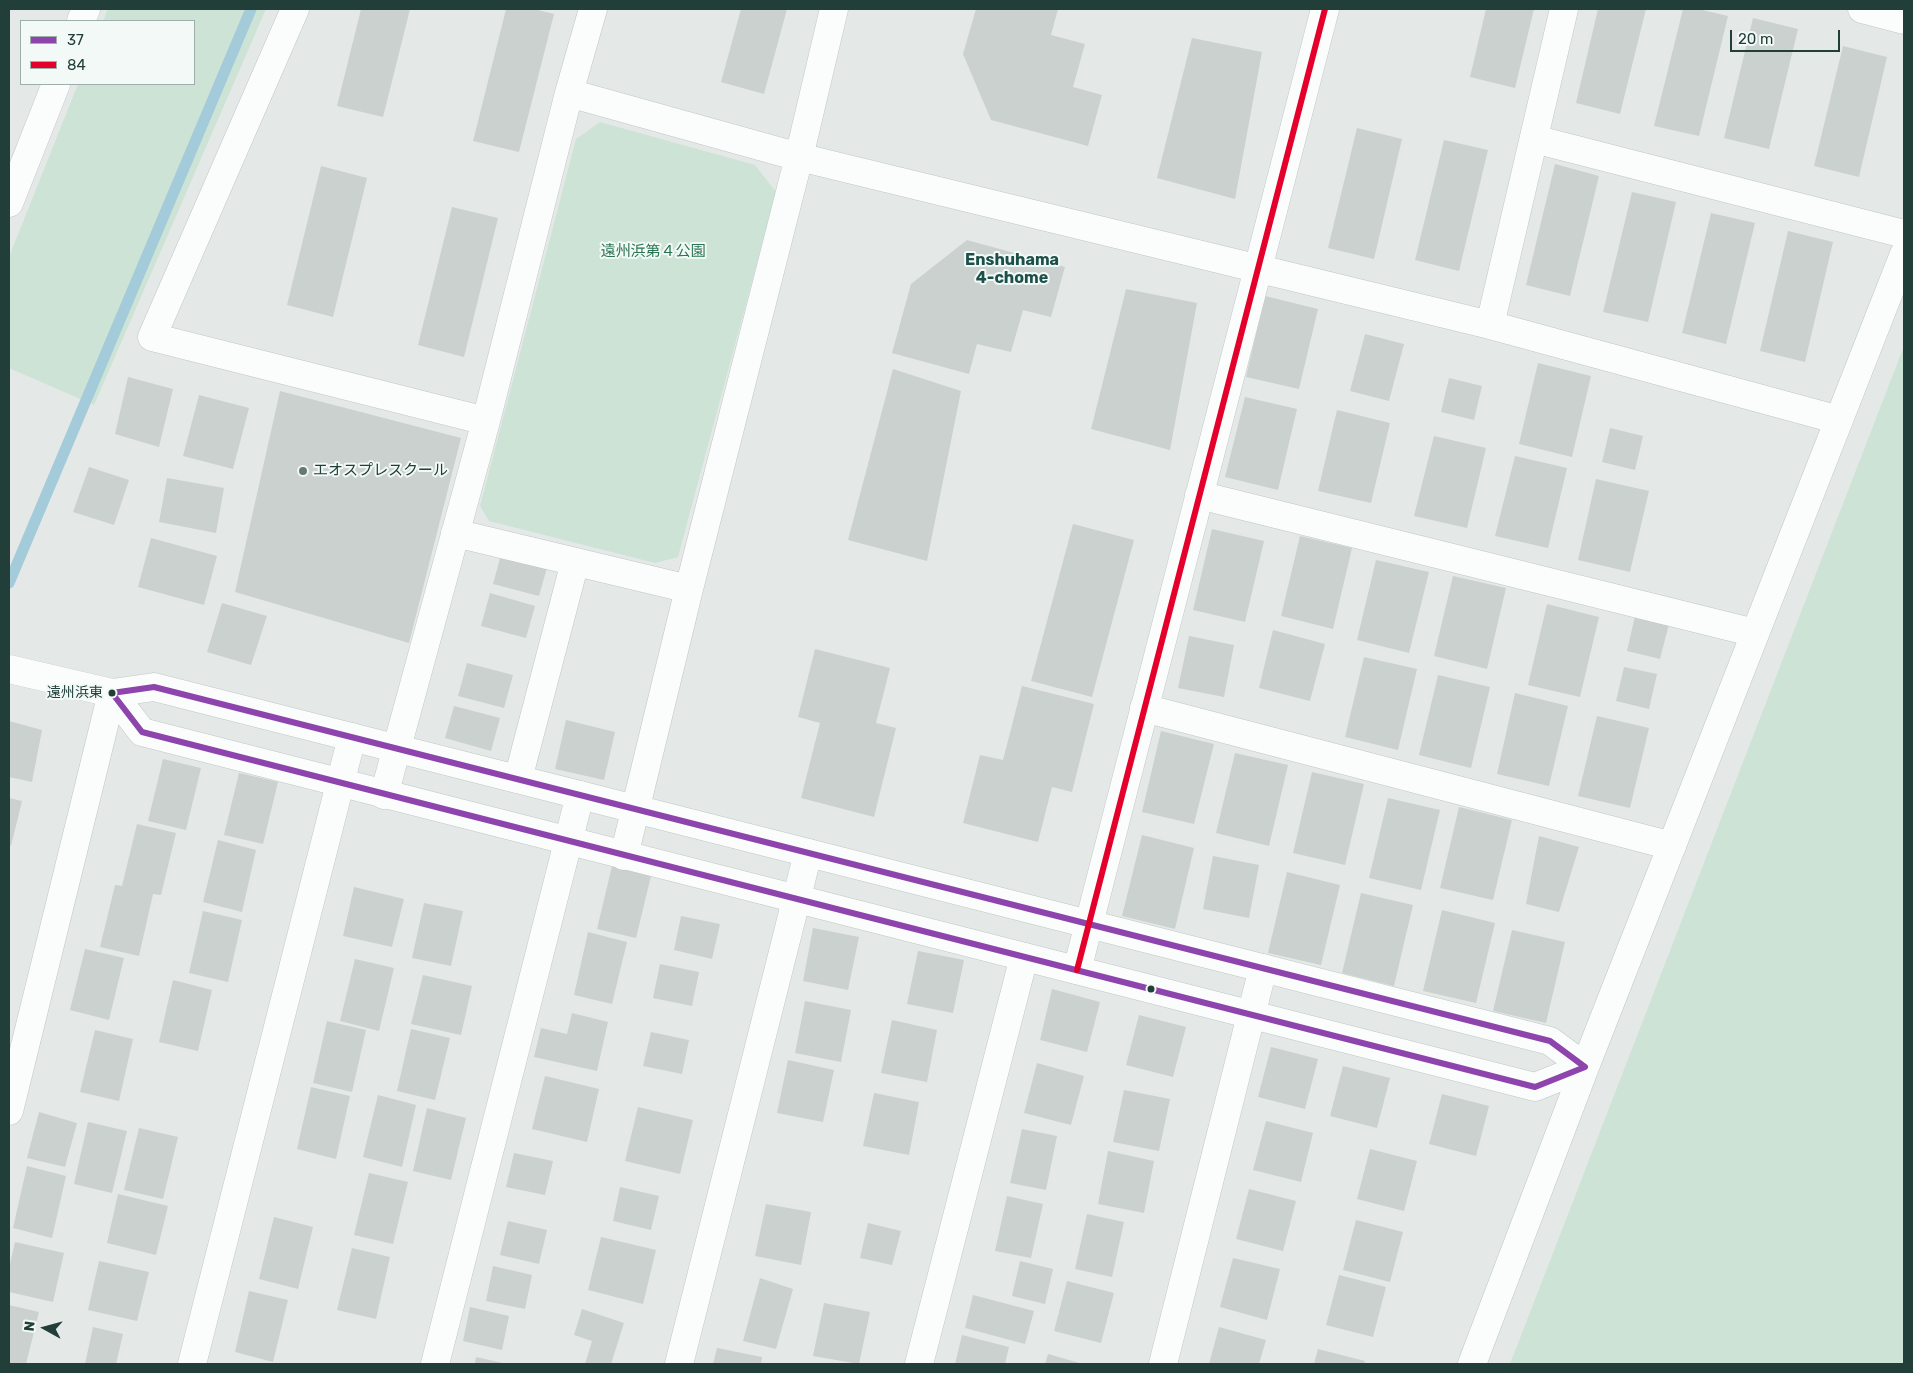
<!DOCTYPE html>
<html>
<head>
<meta charset="utf-8">
<style>
	body { margin:0 }
	#map { position:relative; width:1913px; height:1373px; overflow:hidden; background:#e4e9e8; font-family:Rubik,sans-serif }
	canvas { display:block }
	.frame { position:absolute; inset:0; border:10px solid #213e39; pointer-events:none }
	.legend { position:absolute; left:20px; top:20px; width:175px; height:65px; box-sizing:border-box; background:#f2f9f6; border:1px solid #9eaeaa; margin:0; padding:6px 9px; list-style:none; font-size:15px; color:#213e39 }
	.legend li { display:flex; align-items:center; gap:10px; height:25px }
	.legend b { width:25px; border:1px solid #9eaeaa }
	.north { position:absolute; left:20px; top:1303px; width:50px; height:50px; -webkit-text-stroke:4px #f2f9f6; paint-order:stroke; rotate:277deg; font-size:14px; font-weight:700; line-height:20px; text-align:center; color:#213e39 }
	.north::after { content:''; display:block; margin:auto; width:18px; height:22px; background:#213e39; clip-path:polygon(50% 0,100% 100%,50% 72%,0 100%) }
	.scale { position:absolute; left:1730px; top:30px; width:110px; height:22px; box-sizing:border-box; border:2px solid #213e39; border-top:0; padding-left:6px; font-size:15px; line-height:18px; white-space:nowrap; color:#213e39; -webkit-text-stroke:4px #f2f9f6; paint-order:stroke }
</style>
</head>
<body>
<div id="map">
<canvas width="1913" height="1373"></canvas>
<div class="frame"></div>
<ul class="legend">
<li><b style="height:6px;background:#8e44ad"></b>37</li>
<li><b style="height:6px;background:#e4002b"></b>84</li>
</ul>
<div class="north">N</div>
<div class="scale">20 m</div>
</div>
<script>
const ctx = document.querySelector('canvas').getContext('2d');
ctx.lineJoin = 'round';
function fillPath(path, color) { ctx.fillStyle = color; ctx.fill(path, 'evenodd'); }
const toPath = rows => new Path2D(rows.map(r => 'M' + r).join(''));
function trace(path, color, width, dash) { ctx.strokeStyle = color; ctx.lineWidth = width; ctx.lineCap = dash ? 'butt' : 'round'; ctx.setLineDash(dash || []); ctx.stroke(path); }
function drawText(font, color, halo, rows, align = 'center') {
  ctx.font = font + ' Rubik,"Noto Sans JP",sans-serif'; ctx.lineWidth = 4; ctx.setLineDash([]); ctx.textBaseline = 'middle'; ctx.strokeStyle = halo; ctx.fillStyle = color; for (const [text, x, y, turn = 0] of rows) {
    ctx.save(); ctx.translate(x, y); ctx.rotate((+turn || 0) * Math.PI / 180); ctx.textAlign = isNaN(turn) ? turn : align; if (halo) ctx.strokeText(text, 0, 0); ctx.fillText(text, 0, 0); ctx.restore();
  }
}
fillPath(toPath([
	[108,9,266,9,94,405,9,368,9,257,78,84,194,84,194,21,103,21],
	[600,122,755,165,776,192,678,557,655,563,489,521,480,506,576,139],
	[1904,346,1904,1364,1510,1364]
]), '#cde3d6');
trace(toPath([
	[9,583,251,9]
]), '#a4cbd9', 11);
fillPath(toPath([
	[361,9,410,9,383,117,337,106],
	[506,9,534,9,554,14,519,152,473,141],
	[741,9,787,9,764,94,721,82],
	[976,9,1058,9,1051,35,1085,44,1073,87,1102,95,1088,146,991,120,963,54],
	[1486,9,1534,9,1515,88,1470,77],
	[1598,9,1646,9,1620,114,1576,103],
	[1683,9,1698,9,1728,16,1699,136,1654,126],
	[1753,18,1798,29,1769,149,1724,138],
	[1192,38,1262,52,1235,199,1157,178],
	[1843,46,1887,57,1859,177,1814,166],
	[1357,128,1402,139,1374,259,1328,248],
	[1444,140,1488,150,1459,271,1415,260],
	[1555,164,1599,176,1570,296,1526,285],
	[321,166,367,178,333,317,287,305],
	[1632,192,1676,202,1648,322,1603,312],
	[452,207,498,218,464,357,418,345],
	[1711,213,1755,223,1726,344,1682,333],
	[1788,231,1833,242,1805,362,1760,351],
	[967,240,1065,267,1051,317,1023,310,1011,352,977,344,969,374,892,353,911,284],
	[1126,289,1197,303,1170,450,1091,429],
	[1265,296,1318,309,1299,389,1246,377],
	[1365,334,1404,344,1389,401,1350,391],
	[1538,363,1591,376,1572,457,1519,444],
	[893,369,961,391,927,561,848,540],
	[128,377,173,389,159,447,115,434],
	[1449,378,1482,386,1474,420,1441,412],
	[280,391,461,438,409,643,235,592],
	[199,395,249,408,233,469,183,456],
	[1245,397,1297,409,1278,490,1225,477],
	[1337,410,1390,423,1371,503,1318,491],
	[1610,428,1643,436,1635,470,1602,462],
	[1434,436,1486,448,1467,528,1414,516],
	[1515,456,1567,468,1548,548,1495,536],
	[89,467,129,480,114,525,73,512],
	[167,478,224,488,216,533,159,522],
	[1596,479,1649,491,1630,572,1578,560],
	[1073,524,1134,540,1092,697,1031,681],
	[1212,529,1264,541,1245,622,1193,610],
	[1300,536,1352,548,1333,629,1281,616],
	[151,538,217,556,204,605,138,587],
	[502,551,548,564,539,596,493,584],
	[1376,560,1429,572,1409,653,1357,640],
	[1453,576,1506,588,1487,669,1434,656],
	[490,593,535,606,526,638,481,626],
	[222,603,267,616,251,665,207,652],
	[1547,604,1599,617,1580,697,1528,685],
	[1635,616,1669,624,1660,659,1627,651],
	[1273,630,1325,644,1310,701,1259,688],
	[1189,636,1234,645,1224,697,1178,688],
	[815,649,890,668,876,723,896,728,874,817,801,798,820,723,798,717],
	[1364,657,1417,669,1398,750,1345,737],
	[467,663,513,675,504,708,458,696],
	[1624,667,1657,674,1649,709,1616,701],
	[1438,675,1490,687,1471,768,1419,755],
	[1022,686,1094,704,1072,792,1052,787,1038,842,963,823,980,755,1003,760],
	[1515,693,1568,706,1549,786,1497,774],
	[454,706,500,718,491,751,445,738],
	[1597,716,1649,728,1630,808,1578,796],
	[566,720,615,732,604,780,555,769],
	[9,721,42,730,32,782,9,777],
	[1161,731,1214,744,1194,824,1142,812],
	[1235,753,1288,765,1269,846,1216,833],
	[163,759,201,768,186,830,148,821],
	[1312,772,1364,784,1345,865,1293,853],
	[239,773,278,782,263,844,224,835],
	[9,798,22,801,11,846,9,845],
	[1388,798,1440,810,1421,890,1369,878],
	[1459,807,1512,820,1493,900,1440,888],
	[137,824,176,833,161,895,153,894,139,956,100,947,115,885,122,886],
	[1142,835,1194,848,1175,929,1122,916],
	[1539,836,1579,847,1559,912,1526,904],
	[218,840,256,850,242,912,203,902],
	[1213,856,1259,865,1249,918,1203,909],
	[612,866,651,876,636,938,597,929],
	[1287,872,1340,885,1321,965,1268,953],
	[354,887,404,899,392,947,343,936],
	[1361,893,1413,905,1394,986,1342,973],
	[424,903,463,911,451,966,412,958],
	[1442,910,1495,923,1476,1003,1423,991],
	[203,911,242,920,228,982,189,973],
	[681,916,720,924,712,959,674,950],
	[813,928,859,937,848,990,803,981],
	[1512,930,1565,942,1546,1023,1493,1011],
	[588,932,627,942,612,1004,574,995],
	[85,949,124,958,109,1020,70,1010],
	[918,951,964,960,953,1013,907,1004],
	[355,959,394,968,379,1031,340,1021],
	[660,964,699,972,692,1006,653,998],
	[423,975,472,986,461,1035,411,1024],
	[173,980,212,990,198,1051,159,1042],
	[1052,989,1100,1002,1087,1052,1040,1040],
	[805,1001,851,1010,841,1062,795,1053],
	[572,1013,608,1022,597,1071,534,1057,541,1028,567,1034],
	[1139,1015,1186,1027,1173,1077,1126,1065],
	[892,1020,937,1030,927,1082,881,1073],
	[327,1021,366,1030,352,1092,313,1083],
	[411,1029,450,1038,435,1100,397,1091],
	[95,1030,133,1039,119,1101,80,1092],
	[651,1032,689,1040,682,1074,643,1066],
	[1271,1047,1318,1059,1305,1109,1258,1097],
	[788,1060,834,1070,823,1122,777,1113],
	[1037,1063,1084,1076,1071,1125,1024,1113],
	[1343,1066,1390,1078,1377,1128,1330,1116],
	[545,1076,599,1089,587,1142,532,1129],
	[311,1087,350,1096,336,1159,297,1149],
	[1124,1090,1170,1099,1159,1151,1113,1142],
	[874,1093,919,1102,909,1155,863,1146],
	[1442,1094,1489,1106,1476,1156,1429,1144],
	[378,1095,416,1105,402,1167,363,1157],
	[638,1107,693,1120,680,1174,625,1161],
	[427,1108,466,1118,451,1180,413,1171],
	[39,1112,77,1123,65,1167,27,1158],
	[1266,1121,1313,1133,1301,1182,1253,1170],
	[88,1122,127,1131,112,1193,74,1184],
	[139,1128,178,1137,163,1199,124,1190],
	[1022,1129,1057,1136,1046,1190,1010,1183],
	[1370,1149,1417,1161,1404,1211,1357,1199],
	[1108,1151,1154,1161,1144,1213,1098,1204],
	[514,1153,553,1161,545,1195,506,1187],
	[27,1166,66,1176,52,1238,13,1228],
	[369,1173,408,1182,393,1244,354,1235],
	[620,1187,659,1196,651,1230,613,1221],
	[1249,1189,1296,1201,1283,1251,1236,1239],
	[118,1194,168,1206,156,1255,107,1243],
	[1007,1196,1043,1204,1031,1258,995,1251],
	[766,1204,811,1212,801,1265,755,1256],
	[1087,1214,1124,1222,1112,1277,1075,1269],
	[274,1217,313,1227,298,1289,259,1279],
	[1356,1220,1403,1232,1390,1282,1343,1270],
	[508,1221,547,1230,539,1264,500,1255],
	[868,1223,901,1231,892,1265,860,1258],
	[601,1237,656,1250,643,1304,588,1290],
	[15,1242,64,1253,53,1302,9,1292,9,1268],
	[352,1248,390,1257,376,1319,337,1310],
	[1233,1258,1280,1269,1267,1320,1220,1307],
	[99,1261,149,1272,137,1321,88,1310],
	[1020,1261,1053,1269,1045,1304,1012,1296],
	[493,1266,532,1275,525,1309,486,1301],
	[1339,1275,1386,1287,1373,1337,1326,1325],
	[760,1278,793,1289,776,1349,743,1341],
	[1067,1281,1114,1293,1101,1343,1054,1331],
	[249,1291,288,1300,273,1362,235,1352],
	[973,1295,1034,1311,1025,1344,965,1328],
	[824,1303,870,1312,859,1364,813,1356],
	[9,1305,39,1312,26,1364,9,1364],
	[470,1307,509,1316,502,1350,463,1341],
	[582,1309,624,1323,611,1364,585,1364,592,1341,574,1335],
	[93,1327,123,1334,116,1364,85,1364],
	[1219,1327,1266,1340,1259,1364,1209,1364],
	[962,1335,1009,1347,1005,1364,955,1364],
	[717,1348,762,1357,761,1364,713,1364],
	[1318,1349,1365,1361,1364,1364,1314,1364],
	[1048,1354,1083,1364,1045,1364],
	[476,1357,503,1363,503,1364,475,1364]
]), '#cbd1cf');
const street = toPath([
	[295,9,152,337,486,421],
	[1862,9,1904,20],
	[81,21,86,9],
	[569,93,799,157,1490,325,1839,420],
	[1534,139,1904,234],
	[9,203,56,84],
	[1490,325,1564,9],
	[1199,495,1755,633],
	[455,533,689,589],
	[1144,708,1672,846],
	[518,779,575,562],
	[384,795,486,421,569,93,593,9],
	[624,856,689,589,799,157,834,9],
	[1077,970,1325,9],
	[9,1111,112,693],
	[192,1364,352,737],
	[435,1364,580,795],
	[679,1364,808,853],
	[919,1364,1024,957],
	[1163,1364,1263,968]
]);
const secondary = toPath([
	[9,669,112,693],
	[154,687,1550,1041,1585,1067,1535,1087,142,732,112,693,154,687],
	[1472,1364,1585,1067,1904,254]
]);
trace(street, '#c1c6c5', 29);
trace(secondary, '#bfc7c5', 29);
trace(street, '#fbfcfc', 28);
trace(secondary, '#fbfcfc', 28);
trace(toPath([
	[154,687,1550,1041,1585,1067,1535,1087,142,732,112,693,154,687]
]), '#8e44ad', 6);
trace(toPath([
	[1077,970,1325,9]
]), '#e4002b', 6);
for (const [x, y, r, color] of [
	[303,471,5,"#657a76"],
	[112,693,4.5,"#213e39"],
	[1151,989,4.5,"#213e39"]
]) { const dot = new Path2D(); dot.arc(x, y, r, 0, 2 * Math.PI); ctx.fillStyle = color; ctx.fill(dot); trace(dot, '#f2f9f6', 2); }
drawText('14px', '#213e39', '#f2f9f6', [
	["遠州浜東",103,693]
], 'right');
drawText('15px', '#2a7551', '#f2f9f6', [
	["遠州浜第４公園",653,252]
]);
drawText('15px', '#213e39', '#f2f9f6', [
	["エオスプレスクール",313,471]
], 'left');
drawText('bold 16px', '#1c504a', '#f2f9f6', [
	["Enshuhama",1012,260],
	["4-chome",1012,278]
]);
</script>
</body>
</html>
